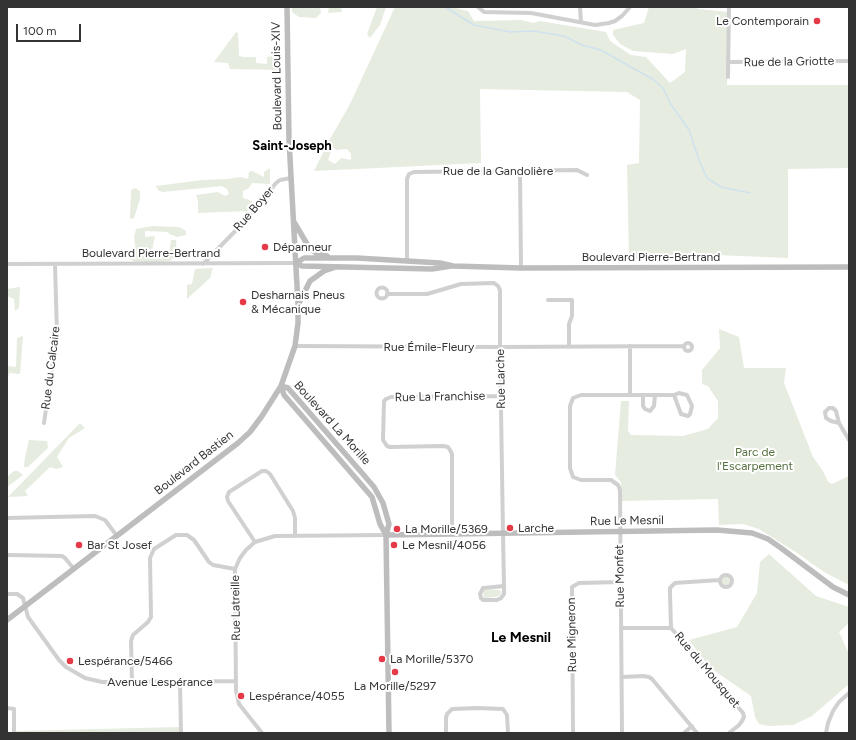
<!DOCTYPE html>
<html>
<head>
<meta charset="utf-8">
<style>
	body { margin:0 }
	#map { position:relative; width:856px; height:740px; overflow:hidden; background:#fff; font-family:Figtree,sans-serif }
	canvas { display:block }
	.frame { position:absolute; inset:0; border:8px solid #333; pointer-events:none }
	.scale { position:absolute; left:16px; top:24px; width:65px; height:18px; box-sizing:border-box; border:2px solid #333; border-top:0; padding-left:5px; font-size:12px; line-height:14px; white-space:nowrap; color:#333; -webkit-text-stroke:3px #fff; paint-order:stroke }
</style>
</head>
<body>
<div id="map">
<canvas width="856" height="740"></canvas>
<div class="frame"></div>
<div class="scale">100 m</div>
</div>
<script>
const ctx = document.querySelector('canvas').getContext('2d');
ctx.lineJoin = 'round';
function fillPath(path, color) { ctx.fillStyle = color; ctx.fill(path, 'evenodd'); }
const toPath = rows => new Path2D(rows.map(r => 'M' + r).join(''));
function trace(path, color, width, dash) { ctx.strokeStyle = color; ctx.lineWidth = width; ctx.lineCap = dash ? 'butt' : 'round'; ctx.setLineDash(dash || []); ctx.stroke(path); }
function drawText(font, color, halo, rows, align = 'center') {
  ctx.font = font + ' Figtree,sans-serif'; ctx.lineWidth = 4; ctx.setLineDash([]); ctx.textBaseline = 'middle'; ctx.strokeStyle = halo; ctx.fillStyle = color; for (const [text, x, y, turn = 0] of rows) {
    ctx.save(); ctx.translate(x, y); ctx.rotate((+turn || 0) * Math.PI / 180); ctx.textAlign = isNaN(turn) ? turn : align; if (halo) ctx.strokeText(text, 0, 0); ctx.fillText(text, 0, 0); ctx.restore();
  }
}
fillPath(toPath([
	[292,7,320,7,321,13,316,18,299,17,292,12],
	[329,7,341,7,342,12,328,13],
	[377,7,386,7,380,25,370,38,367,34],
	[395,7,451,7,468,11,474,21,521,20,534,23,540,21,606,32,610,41,631,55,646,57,670,83,685,72,686,49,673,54,633,51,620,44,613,35,613,30,644,23,649,7,696,7,698,9,729,12,727,85,849,85,849,168,788,169,788,258,717,255,699,258,629,259,627,165,639,163,640,100,627,92,480,89,481,163,314,171,326,147,331,151,328,160,335,164,341,158,351,160,351,154,347,149,337,150,327,144,349,106],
	[236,32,238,33,239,56,243,57,256,57,256,63,267,64,267,57,280,55,280,70,230,69,228,63,214,62],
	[270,168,270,184,252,183,249,188,243,191,243,198,252,201,254,207,248,211,198,213,198,201,196,195,218,192,225,196,229,194,227,189,222,186,162,192,158,190,156,186,202,180,227,179,241,177,248,179,249,172,252,171,264,177,264,172],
	[135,188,140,191,140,199,134,218,130,219,131,190],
	[152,226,179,227,186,231,186,235,177,237,169,234,168,232,145,231,145,237,155,236,152,250,155,250,157,254,169,255,171,240,176,240,177,254,170,261,153,263,136,262,129,259,126,255,136,253,134,237,136,229],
	[213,268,210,278,187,299,187,285,192,284,195,269],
	[20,287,19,308,15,311,14,299,7,296,7,289],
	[719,329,739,337,744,368,786,368,784,383,813,457,823,471,828,482,832,484,849,476,849,585,824,572,797,553,759,529,743,524,719,525,718,499,620,501,621,482,615,475,621,401,629,401,628,431,631,435,683,436,708,429,718,418,718,401,708,386,702,384,702,370,720,348],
	[23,336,20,374,9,373,7,382,7,366,16,367,17,338],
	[80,423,85,428,69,438,57,457,63,467,56,469,50,467,25,491,28,496,8,497],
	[29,440,47,441,48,448,28,467,24,467,25,457],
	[14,471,18,471,23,475,7,487,7,477],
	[769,554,816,596,849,607,849,623,839,632,849,654,849,684,812,716,793,725,769,726,759,724,755,717,751,696,709,667,689,640,737,627,757,593,760,562],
	[725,574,730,576,732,580,731,584,726,587,723,586,719,580,717,580],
	[485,589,498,590,501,591,501,593,500,595,496,597,484,598,483,591],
	[181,727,181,733,14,733,14,731]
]), '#e6ecdf');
trace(toPath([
	[445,7,474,25,511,32,533,31,564,36,582,45,601,50,654,80,663,88,670,103,689,130,699,160,707,178,721,187,750,193]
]), '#cfe2ee', 1.5);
trace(toPath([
	[478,7,484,12,531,13,595,25,609,23,615,21,622,16,630,7],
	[580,7,581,22],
	[728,62,849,61],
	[728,77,729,7],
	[520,170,521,268],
	[407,261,407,179,409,174,414,172,577,170,587,175],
	[7,264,296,263],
	[203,264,247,219,276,183,280,180,291,178],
	'376.5 293a5.5 5.5 0 1 1 11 0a5.5 5.5 0 1 1-11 0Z',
	[387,294,427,294,461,284,494,283,498,286,500,290,500,347,503,533,504,586,504,594,501,598,497,600,483,600,481,598,480,594,483,588,504,586],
	[548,300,572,300,572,316,569,324,569,346],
	'684 347a4 4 0 1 1 8 0a4 4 0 1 1-8 0Z',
	[295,346,500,347,683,346],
	[630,346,630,395],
	[643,395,643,406,645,409,650,411,654,406,655,395],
	[829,408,833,408,836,411,839,423,831,421,826,418,825,412,829,408],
	[44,423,57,335,55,264],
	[839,423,849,440],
	[7,518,95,516,105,520,117,536],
	[452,534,452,454,450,450,448,447,443,446,390,447,387,446,383,440,384,401,386,399,391,397,501,396],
	[255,542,228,501,227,497,229,492,262,471,266,471,270,474,293,511,295,518,295,536],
	[7,555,62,556,65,558,74,569],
	'720 581a6 6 0 1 1 12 0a6 6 0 1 1-12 0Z',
	[7,594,17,594,23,598,28,617,59,660,66,667,85,678,102,682,235,681],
	[621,628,671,628,701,662,743,713,744,717,742,721,739,725,729,733],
	[671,628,670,594,670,588,675,583,719,580],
	[622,677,643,676,649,677,652,679,697,733],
	[180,682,181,733],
	[132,683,131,641,133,635,148,622,151,617,150,558,154,549,176,535,187,535,194,540,209,562,213,565,235,569],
	[7,708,14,709,14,733],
	[262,733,239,704,236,691,235,569,240,558,246,550,255,542,275,536,386,535],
	[446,733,446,718,447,714,452,709,477,708,503,709,507,715,508,733],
	[573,733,572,587,579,583,621,582],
	[622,733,620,490,618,485,611,480,581,480,573,477,570,468,570,406,573,398,581,395,674,395,679,393,687,395,692,406,690,414,688,416,681,414,674,395],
	[684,733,692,726],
	[826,733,828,723,833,711,839,702,849,693]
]), '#d0d0d0', 4);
trace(toPath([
	[294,222,310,249,318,254,327,256],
	[296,263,304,258,357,258,440,263,453,266,521,268,849,267],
	[296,263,302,266,432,269,451,266],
	[299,303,310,281,324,271,333,268],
	[281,386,288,388,362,473,374,487,383,503,389,524,386,535,389,733],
	[281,386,284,395,372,497,380,524,386,535],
	[386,535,717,530,752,533,768,539,781,548,833,587,849,595],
	[7,620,238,443,250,432,262,416,281,386,295,346,298,323,298,304,289,140,287,7]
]), '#bdbdbd', 5.5);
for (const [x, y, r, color] of [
	[817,21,4,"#e63946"],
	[265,247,4,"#e63946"],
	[243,302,4,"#e63946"],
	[510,528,4,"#e63946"],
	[397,529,4,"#e63946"],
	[79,545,4,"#e63946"],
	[394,545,4,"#e63946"],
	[382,659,4,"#e63946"],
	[70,661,4,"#e63946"],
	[395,672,4,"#e63946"],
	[241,696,4,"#e63946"]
]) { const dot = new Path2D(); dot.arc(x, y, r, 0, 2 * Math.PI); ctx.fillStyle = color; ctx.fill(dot); trace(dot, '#fff', 1.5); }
drawText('12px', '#333', '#fff', [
	["Le Contemporain",809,21,"right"],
	["Dépanneur",273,247],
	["Desharnais Pneus",251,295],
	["& Mécanique",251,309],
	["Larche",518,528],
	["La Morille/5369",405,529],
	["Bar St Josef",87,545],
	["Le Mesnil/4056",402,545],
	["La Morille/5370",390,659],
	["Lespérance/5466",78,661],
	["La Morille/5297",395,686,"center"],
	["Lespérance/4055",249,696]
], 'left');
drawText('12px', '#333', '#fff', [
	["Rue de la Griotte",789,62,-1],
	["Boulevard Louis-XIV",277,76,-91],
	["Rue de la Gandolière",498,171],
	["Rue Boyer",254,209,-49],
	["Boulevard Pierre-Bertrand",151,253],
	["Boulevard Pierre-Bertrand",651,257],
	["Rue Émile-Fleury",429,347],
	["Rue du Calcaire",51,368,-83],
	["Rue Larche",501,379,-91],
	["Rue La Franchise",440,397,-1],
	["Boulevard La Morille",332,423,48],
	["Boulevard Bastien",194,463,-38],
	["Rue Le Mesnil",627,521,-1],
	["Rue Monfet",620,576,-91],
	["Rue Latreille",236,608,-91],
	["Rue Migneron",572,635,-91],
	["Rue du Mousquet",707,670,50],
	["Avenue Lespérance",160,682]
]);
drawText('12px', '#56703f', '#fff', [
	["Parc de",755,452],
	["l'Escarpement",755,466]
]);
drawText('bold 13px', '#000', '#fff', [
	["Saint-Joseph",292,146]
]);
drawText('bold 14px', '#000', '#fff', [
	["Le Mesnil",521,638]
]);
</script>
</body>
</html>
